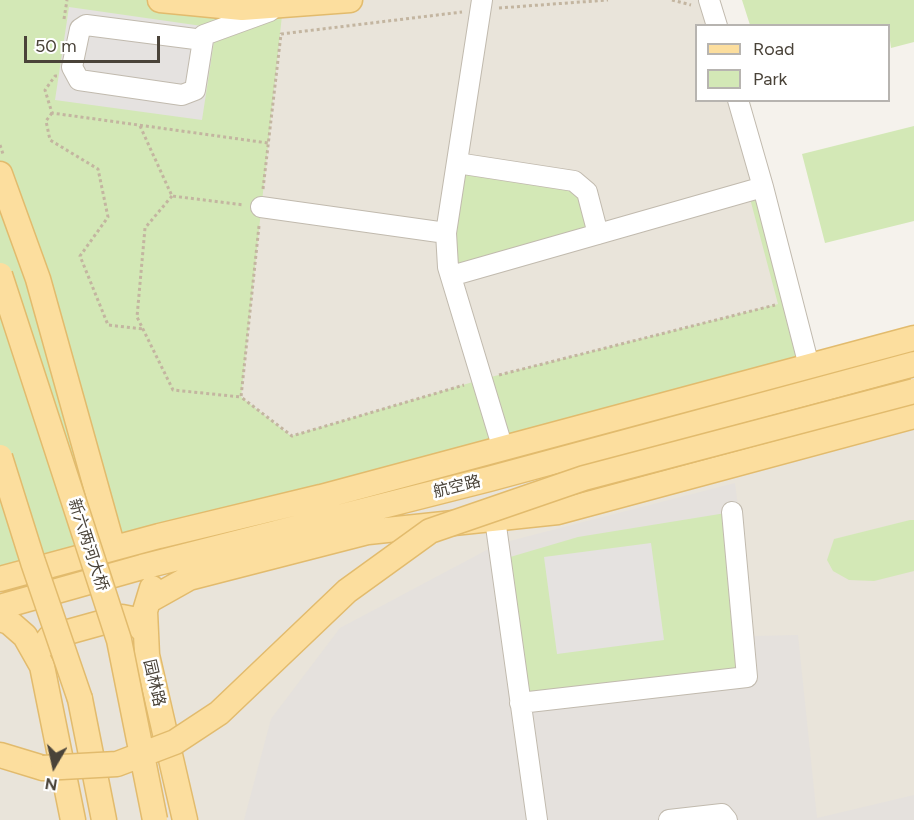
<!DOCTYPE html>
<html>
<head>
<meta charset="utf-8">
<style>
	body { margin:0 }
	#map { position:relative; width:914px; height:820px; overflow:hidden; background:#f5f2ec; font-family:Figtree,sans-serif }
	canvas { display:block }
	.legend { position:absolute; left:695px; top:24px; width:195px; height:78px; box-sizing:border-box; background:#fff; border:2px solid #b7b4b0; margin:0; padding:8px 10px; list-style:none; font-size:18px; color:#4a4339 }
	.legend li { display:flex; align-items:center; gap:12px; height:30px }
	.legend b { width:30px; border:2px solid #b7b4b0 }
	.north { position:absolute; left:24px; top:736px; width:60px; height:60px; -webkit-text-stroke:4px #fff; paint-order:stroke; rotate:189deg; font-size:16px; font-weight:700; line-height:24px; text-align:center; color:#4a4339 }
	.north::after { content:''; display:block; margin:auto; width:21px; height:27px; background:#4a4339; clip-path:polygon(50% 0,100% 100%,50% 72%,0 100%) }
	.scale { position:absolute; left:24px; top:36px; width:136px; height:27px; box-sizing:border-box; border:3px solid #4a4339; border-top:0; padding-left:8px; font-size:18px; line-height:21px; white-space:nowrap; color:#4a4339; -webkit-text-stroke:4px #fff; paint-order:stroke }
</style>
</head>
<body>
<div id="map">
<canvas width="914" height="820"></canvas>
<ul class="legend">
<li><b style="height:8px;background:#fcde9e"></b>Road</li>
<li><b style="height:16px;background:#d3e8b6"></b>Park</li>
</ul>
<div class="north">N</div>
<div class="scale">50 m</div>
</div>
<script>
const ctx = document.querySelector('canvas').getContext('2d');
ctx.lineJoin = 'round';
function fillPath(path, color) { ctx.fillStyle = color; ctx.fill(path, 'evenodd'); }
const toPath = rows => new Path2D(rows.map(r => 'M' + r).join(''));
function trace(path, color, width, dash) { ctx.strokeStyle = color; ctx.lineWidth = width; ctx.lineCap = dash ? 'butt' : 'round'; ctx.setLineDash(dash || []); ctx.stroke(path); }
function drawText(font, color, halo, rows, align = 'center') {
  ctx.font = font + ' Figtree,"Noto Sans SC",sans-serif'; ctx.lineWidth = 5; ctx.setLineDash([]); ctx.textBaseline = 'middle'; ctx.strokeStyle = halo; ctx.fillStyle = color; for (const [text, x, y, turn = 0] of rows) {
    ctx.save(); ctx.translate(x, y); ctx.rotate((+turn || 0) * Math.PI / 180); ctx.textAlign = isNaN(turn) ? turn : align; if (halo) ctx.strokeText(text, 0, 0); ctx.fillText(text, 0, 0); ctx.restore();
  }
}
fillPath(toPath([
	[0,0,709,0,717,25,696,26,696,100,738,101,809,366,914,338,914,820,0,820]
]), '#e9e4da');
fillPath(toPath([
	[735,483,754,636,798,635,817,818,914,795,914,820,244,820,271,719,340,628,498,544]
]), '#e5e1dd');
fillPath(toPath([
	[0,0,160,0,283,6,241,397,291,436,483,379,778,304,748,191,763,187,809,366,0,579],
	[742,0,914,0,914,42,891,48,888,26,750,25],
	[914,126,914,221,825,243,802,154],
	[457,163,574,181,598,234,448,267],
	[732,512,747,677,520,703,500,560,578,537],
	[910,520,914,520,914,571,874,581,849,580,833,571,827,560,834,539]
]), '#d3e8b6');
fillPath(toPath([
	[69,7,216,28,202,120,55,100],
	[651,543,664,640,557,654,544,557]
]), '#e5e2e0');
const minor = toPath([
	[482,0,446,233,448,267,503,449],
	[709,0,717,26],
	[203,40,86,25,80,29,72,67,79,80,182,95,195,90,203,40,204,35,270,11],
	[738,100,763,187,809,366],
	[457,163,574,181,587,192,598,234],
	[261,207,446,233],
	[451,276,763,187],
	[495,519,537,820],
	[520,703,747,677,732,512],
	[669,820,722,814,727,820]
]);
const major = toPath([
	[160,0,242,8,350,0],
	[0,174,38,279,113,548],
	[0,579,159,536,321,497,914,338],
	[152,588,145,611,147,655,185,820],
	[148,601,189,578,368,532,558,512,914,416],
	[0,607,142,567,489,479,914,364],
	[0,619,9,622,25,636,42,666,73,820],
	[44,645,50,637,122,617,132,619,146,633],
	[80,699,104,820],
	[0,755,43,768]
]);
trace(minor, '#c1baae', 22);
trace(major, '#e2bb6d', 27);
trace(toPath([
	[672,0,691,5],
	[499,8,608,0],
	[64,19,67,0],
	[57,76,55,76,45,90,52,113,268,143],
	[52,113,46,121,50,140,98,169,108,217,80,256,108,325,143,329],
	[140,126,172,196,244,205],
	[0,145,3,154],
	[263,189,281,34,462,12],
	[172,196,145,228,137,317,173,390,241,397],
	[259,226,241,397,292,436,464,385],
	[499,375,775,305]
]), '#c3b5a0', 3, [3, 3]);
trace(minor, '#fff', 20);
trace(major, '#fcde9e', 24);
const majorBridge = toPath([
	[0,275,119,640,155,820],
	[0,457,33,562,80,699],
	[43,768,117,764,175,742,219,713,347,591,430,531,584,478,914,391]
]);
trace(majorBridge, '#e2bb6d', 27, []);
trace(majorBridge, '#fcde9e', 24);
drawText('16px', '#4a4339', '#fff', [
	["航空路",457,487,-14],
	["新六两河大桥",88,545,72],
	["园林路",154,683,77]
]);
</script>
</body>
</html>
